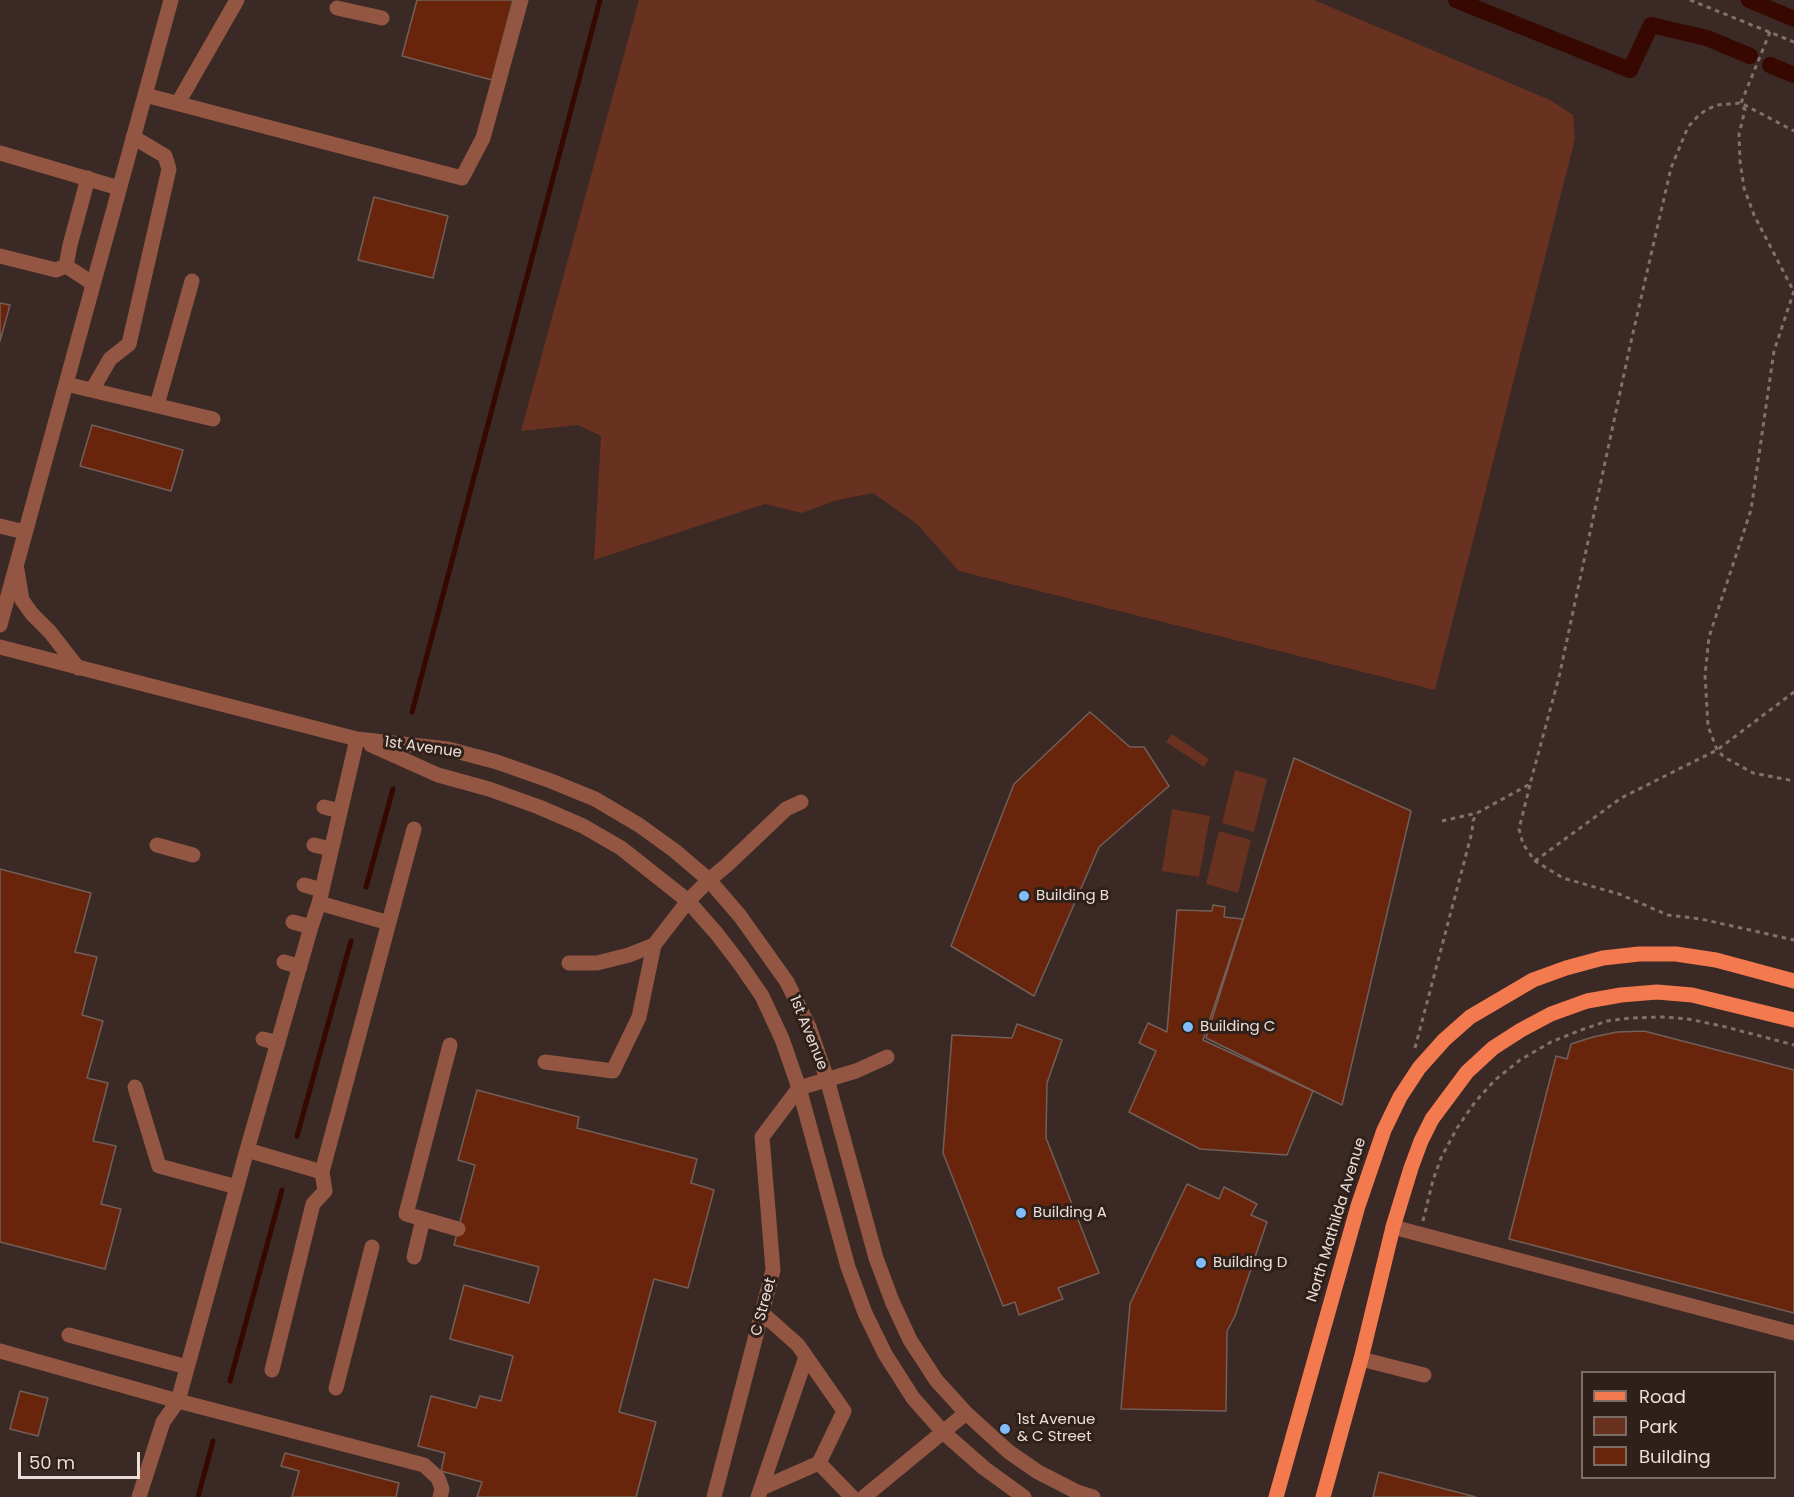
<!DOCTYPE html>
<html>
<head>
<meta charset="utf-8">
<style>
	body { margin:0 }
	#map { position:relative; width:1794px; height:1497px; overflow:hidden; background:#3a2924; font-family:Poppins,sans-serif }
	canvas { display:block }
	.legend { position:absolute; left:1581px; top:1371px; width:195px; height:108px; box-sizing:border-box; background:#30201a; border:2px solid #7a6c67; margin:0; padding:8px 10px; list-style:none; font-size:18px; color:#eadeda }
	.legend li { display:flex; align-items:center; gap:12px; height:30px }
	.legend b { width:30px; border:2px solid #7a6c67 }
	.scale { position:absolute; left:18px; top:1452px; width:122px; height:27px; box-sizing:border-box; border:3px solid #eadeda; border-top:0; padding-left:8px; font-size:18px; line-height:21px; white-space:nowrap; color:#eadeda; -webkit-text-stroke:4px #30201a; paint-order:stroke }
</style>
</head>
<body>
<div id="map">
<canvas width="1794" height="1497"></canvas>
<ul class="legend">
<li><b style="height:8px;background:#f3794f"></b>Road</li>
<li><b style="height:16px;background:#693220"></b>Park</li>
<li><b style="height:16px;background:#68250b"></b>Building</li>
</ul>
<div class="scale">50 m</div>
</div>
<script>
const ctx = document.querySelector('canvas').getContext('2d');
ctx.lineJoin = 'round';
function fillPath(path, color) { ctx.fillStyle = color; ctx.fill(path, 'evenodd'); }
const toPath = rows => new Path2D(rows.map(r => 'M' + r).join(''));
function trace(path, color, width, dash) { ctx.strokeStyle = color; ctx.lineWidth = width; ctx.lineCap = dash ? 'butt' : 'round'; ctx.setLineDash(dash || []); ctx.stroke(path); }
function drawText(font, color, halo, rows, align = 'center') {
  ctx.font = font + ' Poppins,sans-serif'; ctx.lineWidth = 6; ctx.setLineDash([]); ctx.textBaseline = 'middle'; ctx.strokeStyle = halo; ctx.fillStyle = color; for (const [text, x, y, turn = 0] of rows) {
    ctx.save(); ctx.translate(x, y); ctx.rotate((+turn || 0) * Math.PI / 180); ctx.textAlign = isNaN(turn) ? turn : align; if (halo) ctx.strokeText(text, 0, 0); ctx.fillText(text, 0, 0); ctx.restore();
  }
}
fillPath(toPath([
	[639,0,1314,0,1550,100,1573,115,1575,139,1435,690,959,571,917,524,873,493,837,500,802,513,765,504,594,560,601,436,578,425,521,431],
	[1172,734,1209,759,1204,767,1166,742],
	[1235,770,1267,779,1254,832,1222,823],
	[1172,809,1210,816,1199,877,1162,871],
	[1219,831,1251,840,1238,893,1206,884]
]), '#693220');
trace(toPath([
	[412,712,600,0],
	[366,887,393,789],
	[297,1136,351,941],
	[230,1381,282,1190],
	[198,1497,213,1441]
]), '#360800', 5);
trace(toPath([
	[1456,0,1630,70,1651,25,1707,38,1750,56],
	[1749,0,1794,19],
	[1770,65,1794,75]
]), '#360800', 16);
const building = toPath([
	[417,0,513,0,492,80,402,56,417,0],
	[374,197,448,216,433,278,358,260,374,197],
	[0,303,10,305,0,341,0,303],
	[92,425,183,450,171,491,80,466,92,425],
	[1090,712,1130,747,1144,747,1169,786,1099,847,1034,996,951,946,1014,784,1090,712],
	[1294,758,1411,811,1342,1105,1206,1038,1294,758],
	[0,869,91,893,75,952,97,957,82,1015,103,1021,87,1078,108,1083,93,1141,116,1146,101,1204,121,1209,105,1269,0,1242,0,869],
	[1213,905,1225,907,1224,917,1243,919,1203,1040,1313,1091,1287,1155,1200,1149,1129,1112,1156,1051,1139,1043,1148,1023,1167,1032,1177,910,1212,911,1213,905],
	[1017,1024,1062,1040,1047,1083,1046,1138,1099,1273,1058,1288,1063,1299,1019,1315,1015,1302,1003,1306,943,1153,952,1035,1012,1038,1017,1024],
	[1644,1031,1794,1070,1794,1313,1509,1239,1556,1056,1567,1059,1571,1044,1593,1037,1617,1032,1644,1031],
	[477,1090,579,1117,577,1128,697,1159,691,1183,714,1190,688,1288,654,1279,619,1412,656,1422,636,1497,477,1497,482,1482,441,1471,445,1453,418,1446,431,1396,476,1408,480,1396,501,1401,513,1356,450,1339,464,1285,529,1303,539,1267,454,1245,475,1165,458,1160,477,1090],
	[1187,1184,1219,1199,1224,1187,1257,1204,1251,1215,1267,1222,1235,1316,1227,1331,1226,1411,1121,1409,1130,1304,1187,1184],
	[20,1391,48,1398,38,1436,10,1429,20,1391],
	[285,1453,399,1483,396,1497,292,1497,299,1471,281,1466,285,1453],
	[1379,1472,1476,1497,1373,1497,1379,1472]
]);
fillPath(building, '#68250b');
trace(building, '#725f59', 1.5);
trace(toPath([
	[1690,0,1794,42],
	[1770,32,1741,103,1745,110,1739,134,1740,161,1744,188,1754,215,1794,292],
	[1794,291,1774,351,1751,510,1709,637,1705,675,1708,726,1717,750,1724,757,1753,773,1794,781],
	[1530,785,1519,829,1523,844,1535,861,1563,878,1619,894,1668,915,1701,919,1794,940],
	[1442,821,1477,813,1530,784,1559,677,1630,346,1671,168,1688,127,1698,116,1706,110,1717,105,1741,103,1794,131],
	[1535,861,1621,798,1717,750,1794,692],
	[1415,1048,1472,832,1473,821,1477,813],
	[1423,1221,1433,1180,1441,1158,1457,1128,1475,1102,1495,1080,1520,1060,1551,1042,1581,1030,1607,1021,1630,1018,1663,1017,1688,1019,1722,1026,1794,1045]
]), '#80716d', 3, [4.5, 4.5]);
trace(toPath([
	[337,8,382,18],
	[145,95,462,178,483,138,521,0],
	[178,103,237,0],
	[0,153,119,188],
	[0,256,56,270,66,266],
	[66,266,70,245,88,178],
	[66,266,92,283],
	[66,384,213,419],
	[92,390,110,359,129,344,169,169,165,156,133,137],
	[157,405,192,281],
	[0,526,25,532],
	[17,570,22,600,32,614,50,632,78,668],
	[0,625,171,0],
	[0,647,357,739,448,749,497,762,551,781,595,799,639,825,675,851,709,880,740,916,787,982,809,1027,827,1079,876,1258,892,1301,910,1340,936,1380,966,1413,1009,1452,1038,1472,1077,1492,1093,1497],
	[371,745,438,775,489,789,539,807,583,826,621,848,688,901,717,934,740,964,762,996,782,1039,799,1088,848,1267,865,1313,885,1354,913,1398,943,1432,984,1468,1024,1497],
	[324,807,340,811],
	[157,845,193,855],
	[314,845,331,849],
	[304,885,322,890],
	[319,903,389,923],
	[293,922,311,927],
	[284,962,300,967],
	[569,963,597,963,629,955,654,945,688,901,709,880,727,865,786,809,801,802],
	[263,1039,278,1043],
	[450,1045,406,1214,458,1229],
	[545,1062,613,1071,639,1017,654,945],
	[135,1087,159,1166,237,1187],
	[247,1150,322,1172],
	[1393,1227,1794,1333],
	[414,1257,423,1219],
	[762,1313,798,1345,844,1411,819,1463,852,1497],
	[69,1335,187,1367],
	[0,1351,178,1401,424,1465,438,1478,442,1489,440,1497],
	[1361,1359,1424,1375],
	[272,1370,313,1204,325,1191,322,1172,414,829],
	[336,1388,372,1247],
	[762,1488,819,1463],
	[139,1497,163,1422,178,1401,247,1150,311,927,319,903,357,739],
	[714,1497,773,1270,762,1137,799,1088,856,1071,887,1057],
	[758,1497,806,1357],
	[864,1497,966,1413]
]), '#925642', 15);
trace(toPath([
	[1276,1497,1358,1206,1384,1130,1400,1097,1419,1068,1444,1040,1470,1017,1533,980,1566,968,1603,958,1639,954,1676,954,1716,960,1794,981],
	[1323,1497,1361,1359,1393,1227,1411,1168,1421,1141,1432,1119,1467,1072,1493,1048,1521,1030,1551,1014,1587,1001,1621,995,1657,992,1692,995,1794,1020]
]), '#f3794f', 15);
for (const [x, y, r, color] of [
	[1024,896,6,"#80bdfa"],
	[1188,1027,6,"#80bdfa"],
	[1021,1213,6,"#80bdfa"],
	[1201,1263,6,"#80bdfa"],
	[1005,1429,6,"#80bdfa"]
]) { const dot = new Path2D(); dot.arc(x, y, r, 0, 2 * Math.PI); ctx.fillStyle = color; ctx.fill(dot); trace(dot, '#30201a', 2); }
drawText('15px', '#eadeda', '#30201a', [
	["1st Avenue",423,748,8],
	["1st Avenue",808,1033,68],
	["North Mathilda Avenue",1337,1220,-73],
	["C Street",764,1307,-75]
]);
drawText('15px', '#eadeda', '#30201a', [
	["Building B",1036,896],
	["Building C",1200,1027],
	["Building A",1033,1213],
	["Building D",1213,1263],
	["1st Avenue",1017,1420],
	["& C Street",1017,1437]
], 'left');
</script>
</body>
</html>
